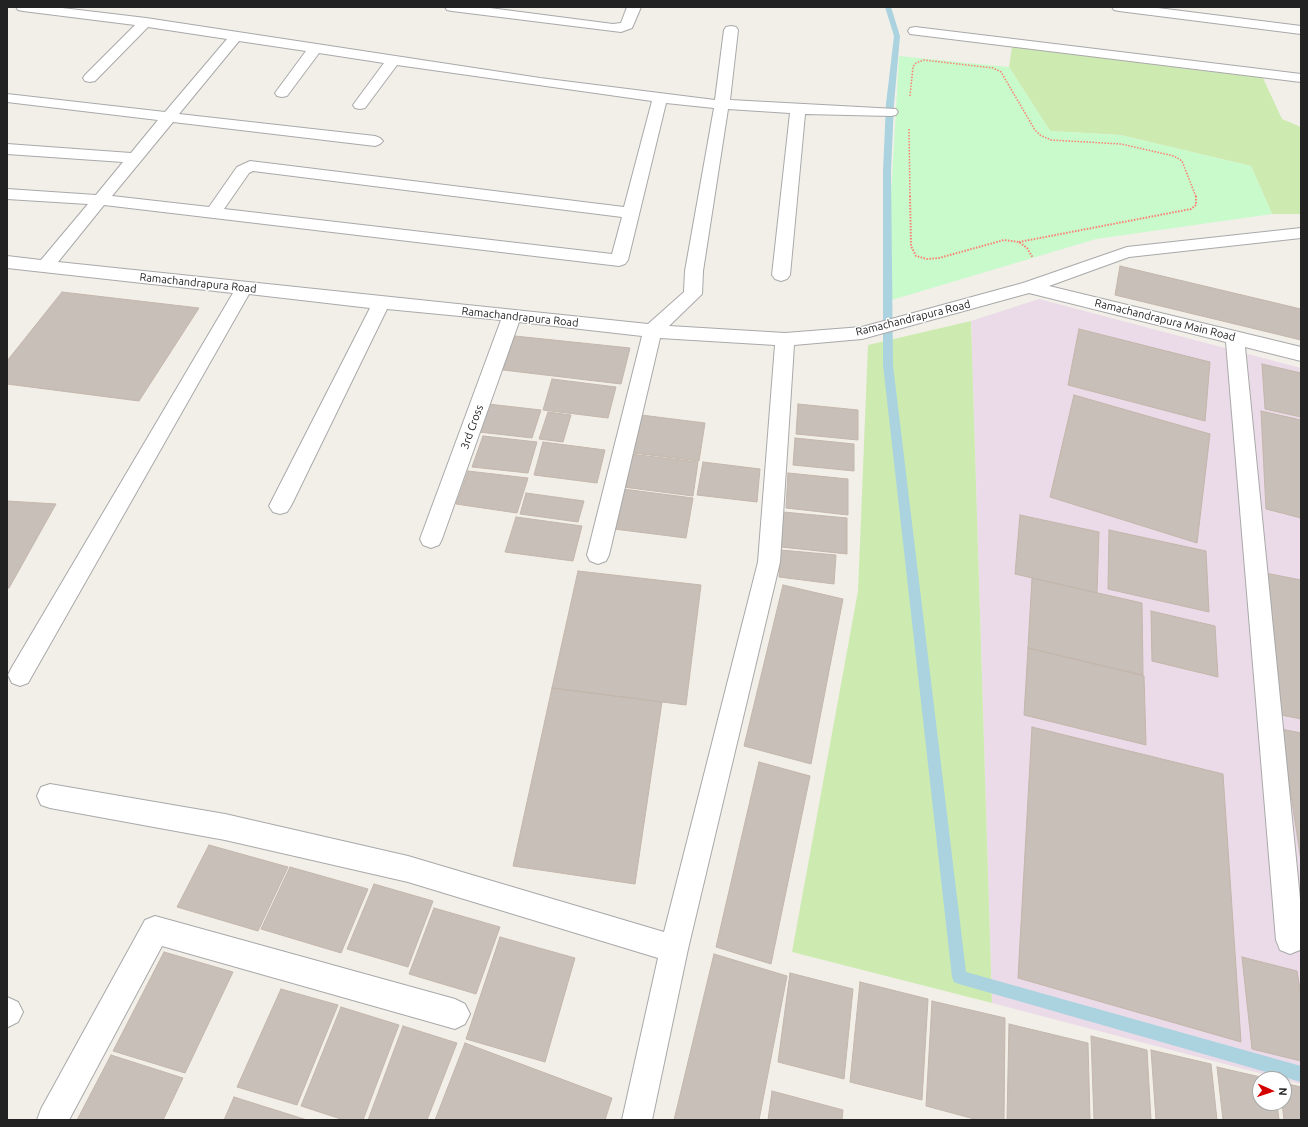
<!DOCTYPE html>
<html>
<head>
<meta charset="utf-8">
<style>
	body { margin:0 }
	#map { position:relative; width:1308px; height:1127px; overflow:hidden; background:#f2efe9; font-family:Ubuntu,sans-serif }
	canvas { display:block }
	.frame { position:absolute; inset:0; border:8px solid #222; pointer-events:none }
	.north { position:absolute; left:1252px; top:1071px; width:40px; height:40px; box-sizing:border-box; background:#fff; border:1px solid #a7a7a7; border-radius:50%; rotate:93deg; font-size:11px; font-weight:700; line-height:16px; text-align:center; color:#222 }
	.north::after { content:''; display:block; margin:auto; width:14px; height:18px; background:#d40000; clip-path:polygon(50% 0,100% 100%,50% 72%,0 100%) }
</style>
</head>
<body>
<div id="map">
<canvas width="1308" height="1127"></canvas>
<div class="frame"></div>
<div class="north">N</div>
</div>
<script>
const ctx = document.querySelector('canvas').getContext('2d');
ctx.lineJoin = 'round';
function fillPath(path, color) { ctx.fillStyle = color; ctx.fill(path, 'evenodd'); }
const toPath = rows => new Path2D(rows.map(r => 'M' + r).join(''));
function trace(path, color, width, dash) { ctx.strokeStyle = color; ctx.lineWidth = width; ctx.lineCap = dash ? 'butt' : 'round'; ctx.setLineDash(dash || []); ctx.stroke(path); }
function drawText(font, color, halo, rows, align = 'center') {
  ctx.font = font + ' Ubuntu,sans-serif'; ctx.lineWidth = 3; ctx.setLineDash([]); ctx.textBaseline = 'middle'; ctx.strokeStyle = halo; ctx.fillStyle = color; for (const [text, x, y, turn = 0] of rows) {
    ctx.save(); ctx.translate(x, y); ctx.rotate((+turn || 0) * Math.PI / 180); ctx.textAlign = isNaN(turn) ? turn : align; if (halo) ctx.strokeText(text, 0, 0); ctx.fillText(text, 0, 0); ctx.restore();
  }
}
fillPath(toPath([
	[1039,299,1301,368,1301,1084,992,1003,971,321]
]), '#ebdbe8');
fillPath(toPath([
	[1012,47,1263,78,1282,119,1301,127,1301,214,1272,214,1251,166,1120,135,1050,131,1009,67],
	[971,321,992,1003,792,952,858,591,868,345]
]), '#cdebb0');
fillPath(toPath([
	[899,56,1009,67,1050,131,1120,135,1251,166,1272,214,1096,239,885,302]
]), '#c8facc');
fillPath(toPath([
	[885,7,891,7,900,36,894,104,891,171,893,365,966,972,1301,1066,1301,1082,959,984,954,982,952,977,883,365,883,171,886,104,894,36,885,7]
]), '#aad3df');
const building = toPath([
	[1120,266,1301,309,1301,340,1115,295,1120,266],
	[62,292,199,308,139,401,7,384,7,361,62,292],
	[1079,329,1210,362,1205,421,1068,385,1079,329],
	[515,336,630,348,621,384,503,370,515,336],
	[1262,364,1301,373,1301,417,1265,409,1262,364],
	[552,379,616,387,608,418,543,410,552,379],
	[1074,395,1210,434,1197,543,1050,497,1074,395],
	[488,404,541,410,532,438,479,432,488,404],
	[798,404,858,410,858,440,796,434,798,404],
	[1261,411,1301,420,1301,518,1266,509,1261,411],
	[548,412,571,415,563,442,539,439,548,412],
	[641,415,705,423,699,461,633,453,641,415],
	[483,436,537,442,528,473,472,467,483,436],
	[795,438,854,444,854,471,793,465,795,438],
	[543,442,605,450,597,483,534,475,543,442],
	[630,454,698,462,693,496,623,487,630,454],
	[703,462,760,469,757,502,697,495,703,462],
	[468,471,528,478,517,513,456,504,468,471],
	[788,473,848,479,848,515,786,508,788,473],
	[623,489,693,498,686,538,614,529,623,489],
	[526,493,584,501,578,522,520,514,526,493],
	[7,501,56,504,9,588,7,588,7,501],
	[783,512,847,518,847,554,781,547,783,512],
	[1020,515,1099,532,1097,593,1015,574,1020,515],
	[516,517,582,526,573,561,505,552,516,517],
	[1109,530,1206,551,1209,612,1108,589,1109,530],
	[781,550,836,555,834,584,779,577,781,550],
	[578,571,701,585,686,705,552,688,578,571],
	[1260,572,1301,580,1301,719,1281,715,1260,572],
	[1032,578,1142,603,1143,675,1028,648,1032,578],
	[783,585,843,599,811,764,744,746,783,585],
	[1151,611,1215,626,1218,677,1152,661,1151,611],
	[1028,648,1144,676,1146,745,1024,715,1028,648],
	[552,688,662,702,635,884,513,866,552,688],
	[1032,727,1223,774,1241,1042,1018,978,1032,727],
	[1281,729,1301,733,1301,861,1281,729],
	[759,762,810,776,771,964,716,947,759,762],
	[209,845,288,867,258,931,177,907,209,845],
	[290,867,368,889,341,953,261,929,290,867],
	[374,884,433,901,408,967,347,949,374,884],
	[434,908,500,927,476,994,409,974,434,908],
	[500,937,575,958,545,1062,466,1039,500,937],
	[164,952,233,972,185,1073,113,1051,164,952],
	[714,954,787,976,759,1120,674,1120,714,954],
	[1242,957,1297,971,1301,996,1301,1061,1252,1049,1242,957],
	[790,973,853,989,844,1079,778,1062,790,973],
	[860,982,928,999,922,1100,850,1082,860,982],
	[281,989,338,1005,297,1105,237,1087,281,989],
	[932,1001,1005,1018,1004,1120,978,1120,926,1106,932,1001],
	[341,1007,399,1025,363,1120,344,1120,301,1106,341,1007],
	[1009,1024,1088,1043,1090,1120,1007,1120,1009,1024],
	[403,1026,457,1043,427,1120,368,1120,403,1026],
	[1091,1036,1147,1050,1151,1120,1094,1120,1091,1036],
	[465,1043,612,1098,605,1120,435,1120,465,1043],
	[1151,1050,1211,1064,1217,1120,1156,1120,1151,1050],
	[111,1055,183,1078,163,1120,77,1120,111,1055],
	[1217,1067,1269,1079,1260,1079,1260,1103,1277,1103,1279,1120,1223,1120,1217,1067],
	[1284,1083,1301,1087,1301,1120,1284,1120,1282,1103,1284,1103,1284,1083],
	[772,1091,843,1110,842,1120,768,1120,772,1091],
	[234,1097,307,1120,224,1120,234,1097]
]);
fillPath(building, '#c7bfb8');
trace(building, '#c4b6ab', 1);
const minor = toPath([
	[16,7,54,7,146,18,540,78,715,100,724,30,726,27,731,26,736,27,738,30,730,100,896,109,898,112,896,115,891,116,805,114,790,275,787,279,781,281,775,279,772,275,790,113,728,109,703,271,702,294,669,326,785,333,862,327,1023,283,1127,247,1301,228,1301,238,1129,257,1049,286,1301,347,1301,361,1245,347,1301,909,1300,950,1290,954,1280,950,1276,940,1226,342,1029,293,862,339,794,345,780,562,688,949,652,1120,622,1120,658,958,408,882,225,840,50,808,41,805,37,796,41,787,50,784,225,814,408,856,664,932,758,562,775,345,660,338,609,555,606,561,598,564,590,561,587,555,642,336,519,322,442,539,439,545,431,548,423,545,420,539,501,320,387,309,291,506,287,512,280,514,273,512,269,506,370,308,249,294,28,683,20,686,12,683,8,675,12,667,233,293,7,268,7,256,41,260,88,204,7,199,7,189,96,195,123,162,7,154,7,144,131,153,158,120,7,102,7,94,165,112,227,39,148,27,95,81,90,82,85,81,83,78,85,75,135,25,23,11,18,10,16,7],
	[239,41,306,51,275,93,277,96,282,97,287,96,319,53,384,63,353,105,355,108,360,109,365,108,397,65,652,101,624,207,250,161,237,167,209,207,112,196,173,122,375,146,380,144,383,141,380,138,375,136,179,114,239,41],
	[666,103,714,108,685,271,684,292,648,324,58,262,104,205,619,266,625,264,628,260,666,103],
	[253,171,622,217,612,254,224,209,249,173,253,171],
	[445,7,482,7,613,24,621,23,627,7,641,7,632,28,621,32,452,11,447,10,445,7],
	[1112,7,1150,7,1301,26,1301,34,1119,11,1114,10,1112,7],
	[915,27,1301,74,1301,82,910,34,908,31,910,28,915,27],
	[155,916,455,999,465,1004,470,1014,465,1024,455,1029,162,946,69,1120,37,1120,41,1109,145,920,155,916],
	[7,997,18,1002,23,1012,18,1022,8,1027,7,997]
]);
trace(minor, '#a9a9a9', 2);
trace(toPath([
	[910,96,913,67,916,63,924,60,993,68,1001,72,1035,130,1040,135,1051,140,1121,144,1174,156,1182,161,1196,197],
	[909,129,910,197]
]), '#fa8072', 1.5, [1.5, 1.5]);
trace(toPath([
	[910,196,911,246,916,256,927,259,939,258,1004,240,1019,242,1027,248,1033,258],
	[1019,242,1191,209,1196,205,1196,196]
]), '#fa8072', 2, [1.5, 1.5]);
fillPath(minor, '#fff');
drawText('11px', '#222', '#fff', [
	["Ramachandrapura Road",198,283,6],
	["Ramachandrapura Road",520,317,6],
	["Ramachandrapura Road",913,318,-14],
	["Ramachandrapura Main Road",1165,320,14],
	["3rd Cross",472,427,-70]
]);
</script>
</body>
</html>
